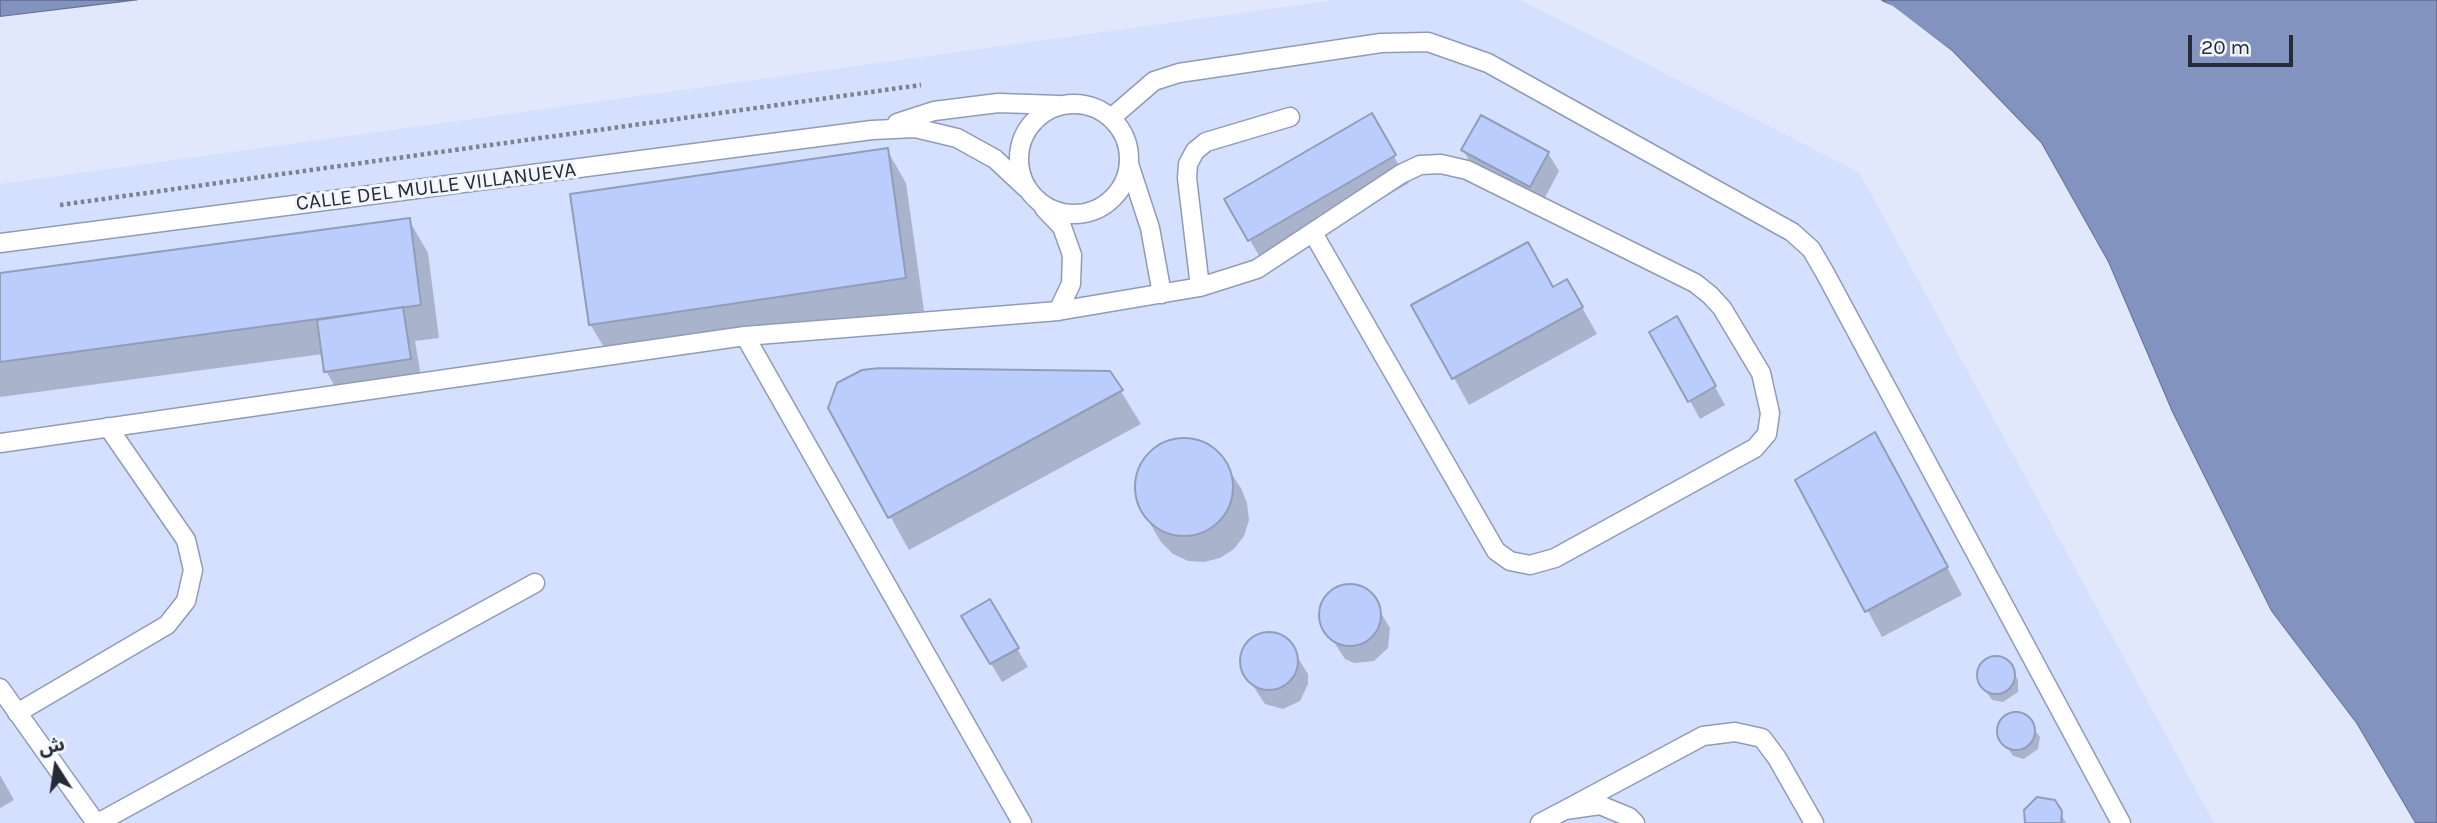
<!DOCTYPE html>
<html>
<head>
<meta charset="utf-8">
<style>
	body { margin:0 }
	#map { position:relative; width:2437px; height:823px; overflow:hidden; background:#e1e8fb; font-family:Karla,"Noto Sans Arabic",sans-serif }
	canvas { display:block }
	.north { position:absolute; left:21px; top:732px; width:70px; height:70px; -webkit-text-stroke:5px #f3f6fc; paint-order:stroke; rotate:348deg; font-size:19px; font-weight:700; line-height:28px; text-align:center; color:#272b37 }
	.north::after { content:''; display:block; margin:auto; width:24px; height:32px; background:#272b37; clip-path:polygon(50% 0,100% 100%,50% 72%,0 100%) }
	.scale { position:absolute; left:2188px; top:35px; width:105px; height:32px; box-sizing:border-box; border:4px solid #272b37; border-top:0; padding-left:9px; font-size:21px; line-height:24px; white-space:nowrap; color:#272b37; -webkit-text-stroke:5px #f3f6fc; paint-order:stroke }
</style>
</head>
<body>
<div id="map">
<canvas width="2437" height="823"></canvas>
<div class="north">ش</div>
<div class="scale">20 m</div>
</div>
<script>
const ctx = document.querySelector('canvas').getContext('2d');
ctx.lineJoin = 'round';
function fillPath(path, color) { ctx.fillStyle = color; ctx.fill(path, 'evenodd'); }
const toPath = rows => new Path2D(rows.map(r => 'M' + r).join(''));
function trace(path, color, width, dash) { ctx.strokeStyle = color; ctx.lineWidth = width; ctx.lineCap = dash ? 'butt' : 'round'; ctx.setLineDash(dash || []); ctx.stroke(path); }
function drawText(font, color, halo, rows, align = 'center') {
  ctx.font = font + ' Karla,sans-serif'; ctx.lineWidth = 6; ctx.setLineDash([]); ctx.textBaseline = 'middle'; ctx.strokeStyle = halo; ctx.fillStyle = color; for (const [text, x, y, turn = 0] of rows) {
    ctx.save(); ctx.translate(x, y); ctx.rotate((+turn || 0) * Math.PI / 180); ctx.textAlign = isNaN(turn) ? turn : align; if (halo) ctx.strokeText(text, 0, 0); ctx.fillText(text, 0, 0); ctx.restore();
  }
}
fillPath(toPath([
	[1335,0,1521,0,1859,172,2214,823,0,823,0,184]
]), '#d4e0fe');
const water = toPath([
	[0,0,137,0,0,17,0,0],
	[1882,0,2437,0,2437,823,2415,823,2356,723,2271,611,2172,412,2108,262,2041,143,1952,51,1882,0]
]);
fillPath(water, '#8293c0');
trace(water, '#677497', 2);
fillPath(toPath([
	[141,0,138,3,0,20,0,17],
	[1879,0,1893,6,1952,51,2041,143,2108,262,2172,412,2271,611,2356,723,2415,823,2411,823,2353,725,2268,613,2168,414,2105,264,2038,145,1950,54]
]), '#e1e8fb');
fillPath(toPath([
	[1371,116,1409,183,1265,266,1226,199],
	[887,150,906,183,924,311,610,357,590,324],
	[1463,150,1548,153,1559,171,1541,205,1474,169],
	[409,220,428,253,439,338,415,341,421,377,337,390,326,371,323,354,0,397,0,275],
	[1567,281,1597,334,1469,405,1414,306,1553,289],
	[1677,318,1725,405,1700,419,1652,332],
	[880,370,1109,372,1141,424,909,550,830,408,839,384,850,376],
	[1172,440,1202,442,1215,450,1241,488,1247,503,1249,520,1244,536,1234,549,1220,558,1204,562,1188,561,1173,554,1161,542,1145,515,1136,485,1147,457],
	[1890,461,1962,595,1882,637,1797,480],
	[1342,587,1360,588,1368,592,1390,628,1388,648,1374,661,1354,663,1345,659,1322,624,1323,606,1334,591],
	[989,602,1028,667,1002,682,974,635],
	[1270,634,1286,639,1308,674,1308,684,1300,701,1283,709,1265,704,1242,669,1241,661,1247,644],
	[1990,659,2006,661,2018,680,2018,692,2003,702,1992,700,1978,680,1979,669],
	[2012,714,2023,715,2040,737,2038,749,2024,759,2013,756,2000,736,2003,720],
	[0,775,14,800,0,808],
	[2060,812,2066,823,2027,823]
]), '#0003');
const building = toPath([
	[1372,113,1396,155,1248,241,1224,199,1372,113],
	[1481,115,1549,152,1530,187,1461,150,1481,115],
	[888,148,906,278,589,325,570,194,888,148],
	[410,218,421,305,0,362,0,273,410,218],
	[1528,242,1553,287,1567,279,1583,307,1452,379,1411,305,1528,242],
	[403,307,411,359,324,372,317,320,403,307],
	[1677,316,1716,386,1688,402,1649,332,1677,316],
	[880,368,1110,371,1123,390,888,518,828,408,837,383,862,370,880,368],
	[1875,432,1948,567,1865,612,1795,480,1875,432],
	'1135 487a49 49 0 1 1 98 0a49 49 0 1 1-98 0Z',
	'1319 615a31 31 0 1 1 62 0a31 31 0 1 1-62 0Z',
	[990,599,1019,648,990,664,961,616,990,599],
	'1240 661a29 29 0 1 1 58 0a29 29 0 1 1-58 0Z',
	'1977 675a19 19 0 1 1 38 0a19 19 0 1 1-38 0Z',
	'1997 731a19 19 0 1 1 38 0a19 19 0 1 1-38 0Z',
	[2037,797,2055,800,2062,811,2061,823,2025,823,2024,810,2037,797]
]);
fillPath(building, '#bacdfd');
trace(building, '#929db9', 2);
const service = toPath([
	'1019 159a55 55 0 1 1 110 0a55 55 0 1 1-110 0Z',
	[1111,118,1154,81,1179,73,1381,43,1428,42,1488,63,1792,232,1811,249,1825,273,2121,823],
	[897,123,934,111,998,103,1059,105],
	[1129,164,1150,228,1162,294],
	[1044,208,1062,227,1072,255,1071,284,1058,311],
	[0,243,872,130,915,128,957,138,995,159,1026,188],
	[1200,287,1187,178,1188,164,1195,151,1206,142,1290,117],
	[745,336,1022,823],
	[0,443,745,336,1058,311,1200,287,1257,269,1401,174,1420,165,1441,164,1467,170,1695,283,1710,295,1722,308,1761,373,1770,413,1767,434,1755,448,1555,558,1530,565,1510,561,1496,551,1313,233],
	[0,688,96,823],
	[17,713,167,625,186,601,193,570,186,540,108,427],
	[1565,810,1703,736,1735,732,1762,738,1777,758,1814,823],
	[98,823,535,583],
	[1540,823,1565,810,1600,805,1629,817,1635,823]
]);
trace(service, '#909bb8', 21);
trace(toPath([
	[60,205,921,85]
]), '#7c8291', 4.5, [3.5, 3.5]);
trace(service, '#fff', 18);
drawText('21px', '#272b37', '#f3f6fc', [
	["CALLE DEL MULLE VILLANUEVA",436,187,-7]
]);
</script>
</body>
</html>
